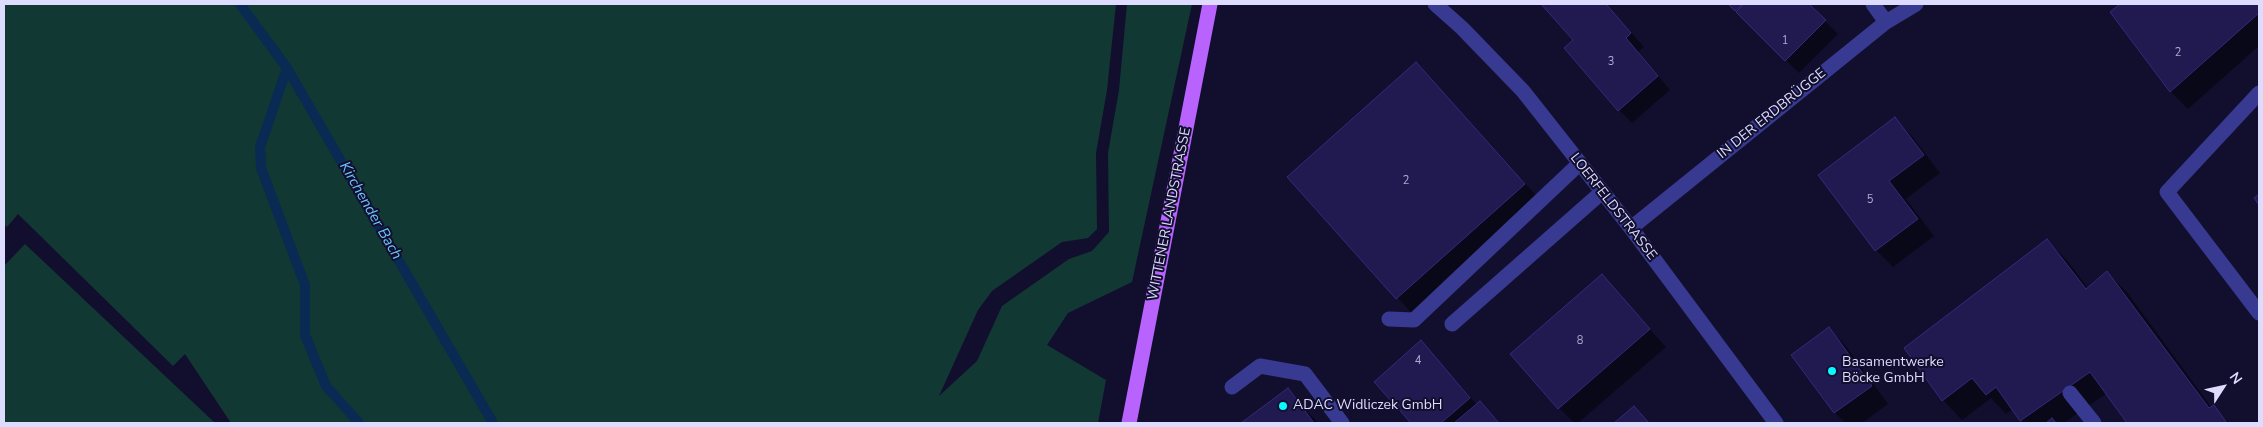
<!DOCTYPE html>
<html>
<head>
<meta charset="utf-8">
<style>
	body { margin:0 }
	#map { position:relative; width:2263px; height:427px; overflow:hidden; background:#120f2e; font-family:"Nunito Sans",sans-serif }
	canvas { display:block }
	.frame { position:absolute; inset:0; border:5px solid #dddcff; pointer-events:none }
	.north { position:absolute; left:2198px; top:362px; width:50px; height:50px; -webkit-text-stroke:4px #120f2e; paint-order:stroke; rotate:55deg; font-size:14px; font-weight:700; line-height:20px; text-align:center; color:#dddcff }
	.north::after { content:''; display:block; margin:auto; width:18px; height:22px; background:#dddcff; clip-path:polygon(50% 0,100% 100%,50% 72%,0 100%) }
</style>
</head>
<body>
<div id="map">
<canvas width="2263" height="427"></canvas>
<div class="frame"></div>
<div class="north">N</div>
</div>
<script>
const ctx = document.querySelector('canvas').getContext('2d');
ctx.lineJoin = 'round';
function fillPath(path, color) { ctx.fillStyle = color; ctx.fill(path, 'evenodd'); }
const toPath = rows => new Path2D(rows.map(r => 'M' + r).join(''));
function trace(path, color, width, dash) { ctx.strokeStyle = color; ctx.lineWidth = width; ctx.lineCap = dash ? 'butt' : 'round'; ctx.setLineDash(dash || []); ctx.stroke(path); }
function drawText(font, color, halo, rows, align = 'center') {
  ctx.font = font + ' "Nunito Sans",sans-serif'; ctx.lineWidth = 4; ctx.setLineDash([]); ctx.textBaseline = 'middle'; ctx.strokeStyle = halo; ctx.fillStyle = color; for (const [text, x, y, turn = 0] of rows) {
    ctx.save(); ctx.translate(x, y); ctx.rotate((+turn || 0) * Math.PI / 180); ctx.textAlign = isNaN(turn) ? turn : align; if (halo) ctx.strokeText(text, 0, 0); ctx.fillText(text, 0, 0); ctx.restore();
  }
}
fillPath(toPath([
	[4,4,1116,4,1107,90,1096,153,1097,229,1088,238,1062,242,992,291,978,310,939,396,977,361,1002,306,1069,259,1092,251,1109,232,1108,153,1119,90,1127,4,1192,4,1132,282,1068,313,1047,345,1106,380,1098,423,231,423,185,354,173,366,18,214,7,227,4,224],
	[25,244,215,423,4,423,4,266]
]), '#123834');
fillPath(toPath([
	[1543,4,1606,4,1644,47,1638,52,1670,90,1632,123,1619,110,1575,41],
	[1730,4,1808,4,1838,34,1799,73],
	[2122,4,2259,4,2259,46,2188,109,2171,92,2112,13],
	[1416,64,1544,204,1416,318,1289,177],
	[1894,119,1912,136,1940,173,1906,199,1934,236,1893,267,1876,250],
	[2047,241,2067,260,2088,288,2107,273,2127,292,2212,408,2230,423,2129,423,2107,393,2064,423,2024,423,2013,409,2006,414,1991,398,1962,420,1943,400],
	[1602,276,1666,347,1578,423,1574,423,1559,408],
	[1829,329,1846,346,1888,404,1862,423,1846,423,1835,413,1793,356],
	[1421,342,1477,405,1480,402,1500,423,1413,423,1376,382],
	[1287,389,1318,423,1243,423]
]), '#0007');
trace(toPath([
	[240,4,287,68,493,423],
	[287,68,260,147,261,168,305,285,305,335,326,386,359,423]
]), '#082a53', 10);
const building = toPath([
	[1541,4,1606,4,1631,33,1626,38,1658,76,1618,111,1564,48,1573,40,1541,4],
	[1728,4,1743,4,1735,11,1728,4],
	[1744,4,1809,4,1826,20,1785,61,1736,12,1744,4],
	[2120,4,2259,4,2259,13,2170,92,2110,12,2120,4],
	[1416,62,1525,184,1396,299,1287,177,1416,62],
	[1895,117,1924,155,1889,181,1918,219,1875,251,1818,175,1895,117],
	[2259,194,2259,205,2254,198,2259,194],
	[2047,239,2086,289,2107,271,2209,408,2214,405,2227,423,2127,423,2090,372,2020,421,1996,387,1986,395,1972,378,1942,401,1904,348,2047,239],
	[1602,274,1650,329,1558,409,1510,354,1602,274],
	[1829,327,1872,386,1834,413,1791,355,1829,327],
	[1421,340,1470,398,1441,423,1411,423,1374,382,1421,340],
	[1288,388,1314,423,1241,423,1288,388],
	[1480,401,1499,423,1454,423,1480,401],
	[1634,406,1649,423,1614,423,1634,406],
	[2052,418,2056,423,2046,423,2052,418]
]);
fillPath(building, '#211a50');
trace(building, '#342a7e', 1);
trace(toPath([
	[1435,4,1462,28,1523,91,1631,228,1776,423],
	[1873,4,1886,22],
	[2259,93,2167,192,2259,313],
	[1631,228,1886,22,1916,4],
	[1389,319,1414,320,1580,163],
	[1452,324,1602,192],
	[1232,387,1260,366,1305,374,1342,423],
	[2070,393,2094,423]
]), '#373a90', 15);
trace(toPath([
	[1129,423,1210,4]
]), '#b963ff', 15);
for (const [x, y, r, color] of [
	[1832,371,5,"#08f9ff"],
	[1283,406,5,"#08f9ff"]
]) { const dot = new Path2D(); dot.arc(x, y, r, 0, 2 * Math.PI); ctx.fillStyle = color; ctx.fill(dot); trace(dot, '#120f2e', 2); }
drawText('11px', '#aeacd3', null, [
	["1",1785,41],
	["2",2178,53],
	["3",1611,62],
	["2",1406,181],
	["5",1870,200],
	["8",1580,341],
	["4",1418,361]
]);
drawText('14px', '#dddcff', '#120f2e', [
	["IN DER ERDBRÜGGE",1772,114,-39],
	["LOERFELDSTRASSE",1613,207,52],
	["WITTENER LANDSTRASSE",1170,214,-79]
]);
drawText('14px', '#dddcff', '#120f2e', [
	["Basamentwerke",1842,363],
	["Böcke GmbH",1842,379],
	["ADAC Widliczek GmbH",1293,406]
], 'left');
drawText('italic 15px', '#6ac5ff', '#120f2e', [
	["Kirchender Bach",370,211,60]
]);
</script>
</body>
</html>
